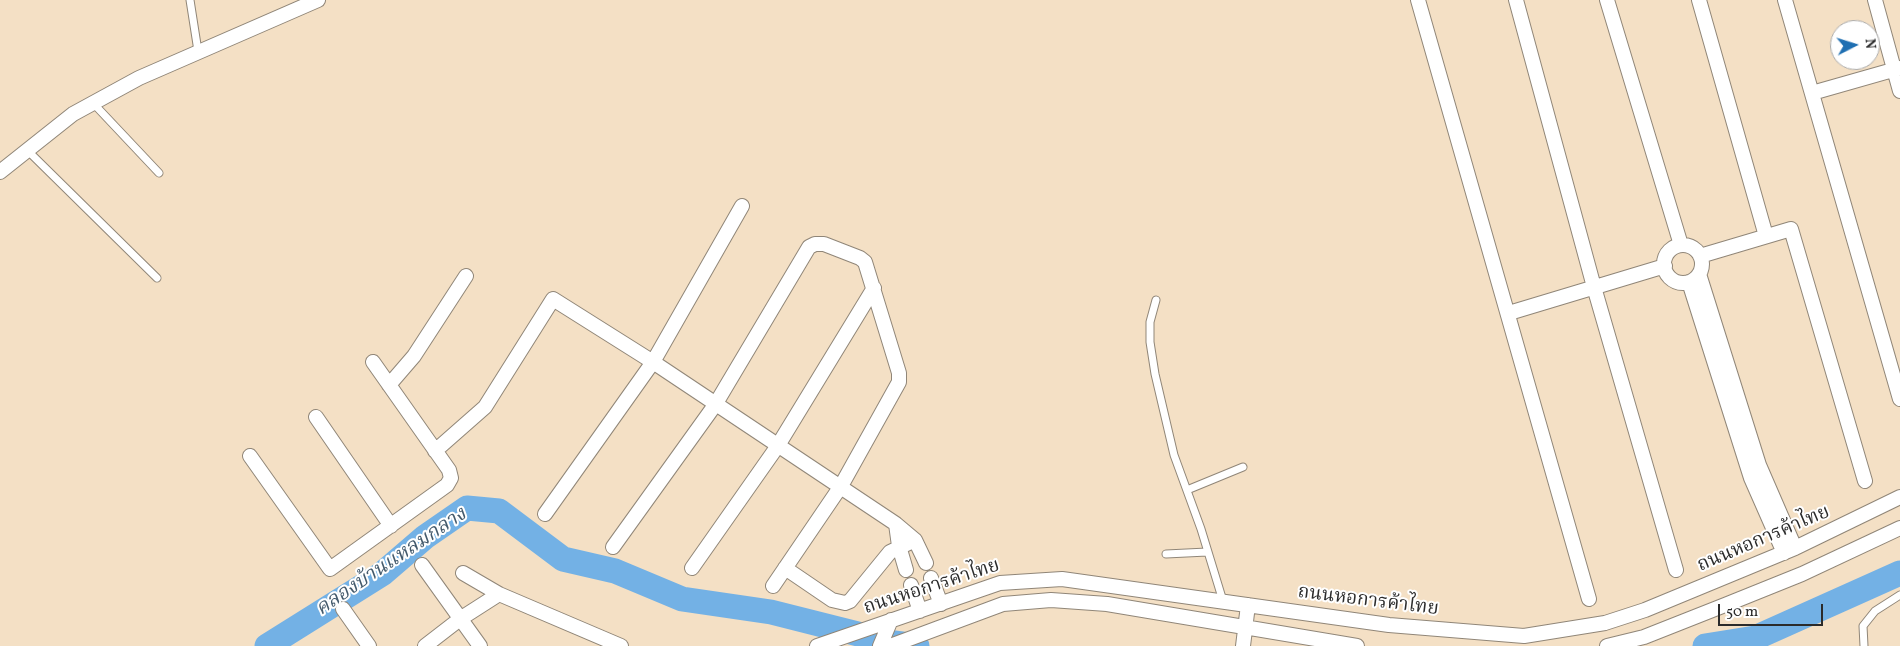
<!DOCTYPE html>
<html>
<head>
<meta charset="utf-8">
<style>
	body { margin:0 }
	#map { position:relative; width:1900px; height:646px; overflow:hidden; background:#f4e0c5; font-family:Vollkorn,serif }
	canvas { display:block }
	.north { position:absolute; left:1830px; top:20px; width:50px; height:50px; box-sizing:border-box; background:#fff; border:1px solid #aaa; border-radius:50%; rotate:85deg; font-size:14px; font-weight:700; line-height:20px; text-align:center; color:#2b2b2b }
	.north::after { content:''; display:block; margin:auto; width:18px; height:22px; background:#1f6fb2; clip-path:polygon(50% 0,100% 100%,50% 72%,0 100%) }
	.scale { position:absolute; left:1718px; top:604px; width:105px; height:22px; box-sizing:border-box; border:2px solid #2b2b2b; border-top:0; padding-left:6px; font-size:15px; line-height:18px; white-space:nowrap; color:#2b2b2b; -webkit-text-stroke:4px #fff; paint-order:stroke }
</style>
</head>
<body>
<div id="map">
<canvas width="1900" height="646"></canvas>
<div class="north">N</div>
<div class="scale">50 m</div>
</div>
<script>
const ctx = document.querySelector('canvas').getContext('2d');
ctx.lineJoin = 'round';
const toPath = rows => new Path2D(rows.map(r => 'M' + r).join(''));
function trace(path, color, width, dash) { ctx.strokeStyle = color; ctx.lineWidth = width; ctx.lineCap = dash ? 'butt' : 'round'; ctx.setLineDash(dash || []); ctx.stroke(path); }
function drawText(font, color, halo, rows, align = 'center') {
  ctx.font = font + ' Vollkorn,"Noto Serif Thai",serif'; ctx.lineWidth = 4; ctx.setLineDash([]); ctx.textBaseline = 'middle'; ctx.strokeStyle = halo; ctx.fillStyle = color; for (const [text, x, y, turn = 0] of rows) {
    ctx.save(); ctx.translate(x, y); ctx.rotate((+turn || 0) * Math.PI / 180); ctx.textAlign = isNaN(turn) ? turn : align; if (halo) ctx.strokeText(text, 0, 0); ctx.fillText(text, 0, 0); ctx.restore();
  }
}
trace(toPath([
	[267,646,382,574,425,537,467,508,499,511,563,559,615,571,682,599,771,612,894,643,917,646],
	[1705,646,1755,638,1900,573]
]), '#73b1e5', 25);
const service = toPath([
	[190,0,198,51],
	[93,103,159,173],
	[27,150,157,278],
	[1156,300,1150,322,1150,342,1155,374,1174,455,1201,529,1223,601],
	[1187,490,1243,467],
	[1166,554,1207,552],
	[1864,646,1863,626,1875,611,1900,595]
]);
const minor = toPath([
	[1418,0,1589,599],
	[1516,0,1594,287,1676,570],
	[1607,0,1681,245],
	[1699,0,1766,236],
	[1785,0,1900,399],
	[1875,0,1900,91],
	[1812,93,1900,68],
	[0,172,73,114,139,78,318,0],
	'1664 264a19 19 0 1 1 38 0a19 19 0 1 1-38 0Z',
	[1700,256,1791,229,1865,481],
	[1699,274,1759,465,1795,548],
	[1689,282,1751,478,1784,553],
	[1509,313,1665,266],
	[389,385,414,356,466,276],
	[316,417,391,526],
	[435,451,485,407,553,299,653,362,896,524],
	[250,456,330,569,447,485,451,478,449,470,373,362],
	[545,514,653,362,742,206],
	[613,547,715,405,809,247,815,244,824,244,860,258,865,262,899,373,899,382,841,486,773,586],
	[422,565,480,646],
	[692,568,777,447,874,288],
	[785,568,832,600,845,603,850,601,890,552,915,540],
	[906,570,899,546,896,524,915,540,926,563],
	[463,573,499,594],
	[931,578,941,604],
	[911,585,920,611],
	[343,609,369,646],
	[425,646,460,619,499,594,621,646],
	[817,646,1000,583,1062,579,1389,625,1524,636,1605,623,1645,610,1795,548,1900,497],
	[880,646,891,620],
	[890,646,1003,604,1051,600,1107,604,1357,646],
	[1243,646,1248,605],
	[1607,646,1644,637,1725,605,1802,574,1900,528]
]);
trace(service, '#908678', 9);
trace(minor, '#908678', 16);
trace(service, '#fff', 7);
trace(minor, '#fff', 14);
drawText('19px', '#2b2b2b', '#fff', [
	["ถนนหอการค้าไทย",1764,540,-23],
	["ถนนหอการค้าไทย",932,588,-18],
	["ถนนหอการค้าไทย",1368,602,7]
]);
drawText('italic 20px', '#445a6c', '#fff', [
	["คลองบ้านแหลมกลาง",392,563,-34]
]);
</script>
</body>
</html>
